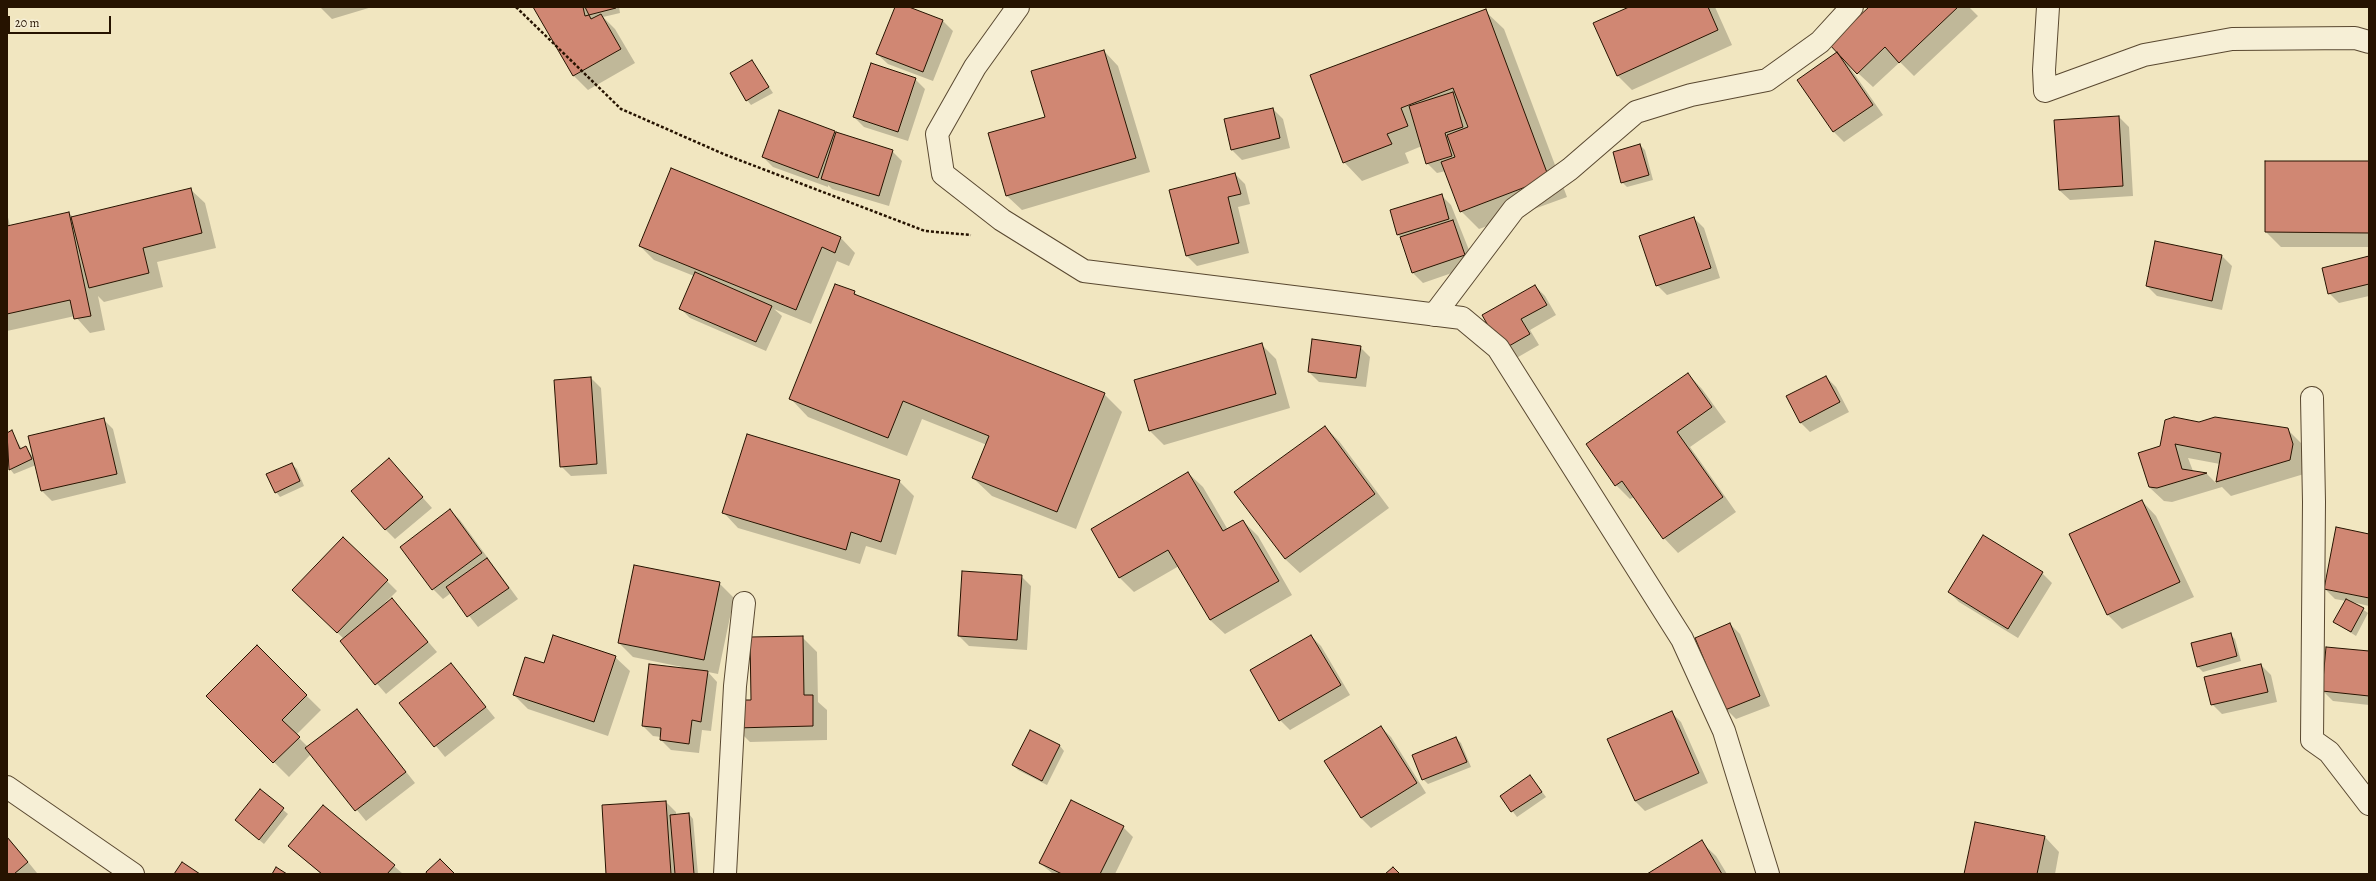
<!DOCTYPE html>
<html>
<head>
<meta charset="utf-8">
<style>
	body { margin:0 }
	#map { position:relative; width:2376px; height:881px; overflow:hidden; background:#f1e6c0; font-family:Alegreya,serif }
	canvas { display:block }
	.frame { position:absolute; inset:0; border:8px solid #261300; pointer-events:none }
	.scale { position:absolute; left:8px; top:16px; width:103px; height:18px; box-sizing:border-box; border:2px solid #261300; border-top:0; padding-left:5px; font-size:12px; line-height:14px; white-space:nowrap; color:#261300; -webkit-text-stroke:3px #f6efd6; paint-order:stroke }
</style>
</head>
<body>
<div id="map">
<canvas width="2376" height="881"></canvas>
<div class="frame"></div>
<div class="scale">20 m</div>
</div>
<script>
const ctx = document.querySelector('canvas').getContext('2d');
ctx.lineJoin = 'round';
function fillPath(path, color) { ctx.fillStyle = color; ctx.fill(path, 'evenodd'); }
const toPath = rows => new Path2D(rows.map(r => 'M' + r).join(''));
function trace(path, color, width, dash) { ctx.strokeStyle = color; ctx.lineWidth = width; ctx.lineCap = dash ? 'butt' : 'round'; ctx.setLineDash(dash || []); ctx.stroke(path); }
fillPath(toPath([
	[320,7,372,7,332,19],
	[535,7,619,7,620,13,603,17,615,29,635,63,588,90,573,75],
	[896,7,906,7,943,21,953,31,933,81,888,64,877,54],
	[1632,7,1715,7,1732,45,1632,90,1618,76,1594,24],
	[1871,7,1969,7,1978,16,1914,76,1900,62,1873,87,1846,62,1883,115,1844,142,1834,132,1798,81,1840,54],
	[1485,11,1504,29,1567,197,1479,229,1461,211,1446,171,1437,173,1427,163,1422,146,1405,153,1409,163,1362,181,1344,162],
	[1104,51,1118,66,1150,172,1022,210,1007,196,1046,117],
	[752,61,773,93,751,105,747,100],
	[915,79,925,89,908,141,864,127,854,117],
	[1273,109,1283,119,1290,148,1242,160,1232,150],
	[2119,117,2129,127,2133,196,2070,200,2059,190],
	[834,132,892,151,902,161,889,206,832,189,828,185,828,187,773,167,763,157],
	[1640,145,1645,150,1653,180,1627,187,1622,182],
	[2266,162,2369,162,2369,247,2281,247,2266,232],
	[672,169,841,238,855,253,849,266,837,261,811,324,774,309,782,316,766,351,690,318,680,308,694,276,654,260,640,246],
	[1235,174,1245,184,1250,204,1238,207,1249,253,1197,266,1187,256],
	[190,189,205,203,216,248,157,262,163,287,104,302,98,296,105,330,90,333,75,316,7,331,7,213,10,226,69,213,73,217],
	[1441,195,1451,205,1475,265,1423,283,1413,273,1401,238,1398,235],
	[1694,218,1704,228,1720,278,1667,295,1657,285],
	[2156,242,2222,256,2232,266,2222,310,2157,296,2147,286],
	[2369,257,2369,296,2339,303,2329,293],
	[1535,286,1545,296,1556,315,1530,330,1539,345,1513,360,1483,316],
	[854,292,859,297,1104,394,1122,412,1076,529,992,496,973,478,987,445,922,419,907,456,808,417,790,398],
	[1261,344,1276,359,1290,408,1164,445,1149,430],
	[1360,347,1370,357,1366,387,1319,382,1309,372],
	[1688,374,1702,389,1726,422,1690,447,1736,512,1678,553,1664,538,1635,497,1630,499,1616,485],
	[1826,377,1836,387,1849,412,1810,432,1800,422],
	[591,378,601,388,607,474,571,476,561,466],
	[103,419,113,429,126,483,52,501,42,491,36,465,14,474,10,469,7,464,7,434,11,432,22,449,26,447,33,457],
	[2199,423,2287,429,2302,444,2304,474,2231,496,2222,487,2172,502,2164,501,2149,487,2161,447],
	[2188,458,2220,464,2216,483,2207,474,2193,471],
	[1325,427,1339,441,1389,508,1300,573,1285,559],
	[389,460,432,508,395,539,385,529],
	[292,464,297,469,304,486,280,497,276,492],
	[1188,473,1203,487,1228,530,1243,521,1258,536,1292,595,1225,634,1210,620,1179,566,1134,592,1120,578,1092,529],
	[899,481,914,496,896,555,866,546,860,564,738,528,724,513],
	[2142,501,2156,516,2194,597,2122,629,2108,615,2071,534],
	[450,510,460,520,518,599,478,627,451,593,443,599,433,589],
	[2369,535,2369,606,2352,602,2368,613,2356,636,2334,622,2346,601,2335,599,2325,589],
	[2042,573,2052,583,2018,638,1959,602,1949,592],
	[1021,576,1031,586,1027,650,969,646,959,636],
	[387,581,397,591,382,606,392,600,437,652,386,694,341,642,344,639,303,600],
	[719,583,734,598,718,674,708,672,717,682,711,731,702,730,699,753,671,750,661,740,661,737,653,736,643,726,682,667,633,657,619,643],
	[1730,624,1740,634,1770,706,1736,719,1726,709],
	[2230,634,2235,639,2241,661,2203,672,2198,667],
	[1311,636,1321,646,1350,695,1290,730,1280,720],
	[802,637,817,652,818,702,827,710,827,740,750,742,736,728,752,701],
	[257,647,321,710,296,735,308,747,357,710,415,783,366,821,311,754,289,777,207,696],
	[2369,652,2369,705,2333,701,2323,691],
	[615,657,630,671,608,736,528,709,514,695,544,664],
	[451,664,495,718,445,757,401,703],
	[2261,665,2271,675,2277,702,2222,714,2212,704],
	[1671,712,1681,722,1708,783,1645,811,1635,801],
	[1381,727,1391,737,1426,793,1371,828,1361,818],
	[1030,732,1060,746,1064,751,1047,785,1018,770,1013,765],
	[1456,738,1461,743,1471,767,1428,784,1423,779],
	[1530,776,1546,797,1517,817,1501,796],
	[260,791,288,814,264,844,241,825],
	[1071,801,1123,827,1133,837,1115,874,1053,874,1040,863],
	[666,802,676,812,676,816,689,814,693,819,698,874,607,874],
	[1976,823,2045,837,2059,852,2055,874,1965,874],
	[7,836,37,873,36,874,7,874],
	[1701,842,1716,856,1727,874,1649,874],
	[289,846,394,866,403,874,321,874]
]), '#0003');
const building = toPath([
	[533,7,585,7,591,19,601,14,621,49,573,76,533,7],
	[583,7,615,7,616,8,585,16,583,7],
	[895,7,909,7,943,20,923,72,876,54,895,7],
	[1629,7,1708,7,1718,30,1617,76,1593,23,1629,7],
	[1869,7,1958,7,1899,63,1885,47,1857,74,1829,44,1869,7],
	[1486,9,1549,178,1460,212,1441,162,1455,157,1447,135,1468,127,1453,88,1401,108,1408,126,1387,134,1392,144,1343,163,1310,75,1486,9],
	[1104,50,1136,158,1006,196,988,133,1045,117,1031,71,1104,50],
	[1837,52,1873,105,1833,132,1797,80,1837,52],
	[752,60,769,87,746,101,730,73,752,60],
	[871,63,916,78,898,132,853,117,871,63],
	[1453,92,1463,127,1445,133,1452,156,1426,164,1409,106,1453,92],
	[1273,108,1280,138,1231,150,1224,119,1273,108],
	[779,110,835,131,818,178,762,157,779,110],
	[2119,116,2123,186,2059,190,2054,120,2119,116],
	[836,132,893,150,879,196,821,179,836,132],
	[1640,144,1649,175,1621,183,1613,152,1640,144],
	[2265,161,2369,161,2369,233,2265,232,2265,161],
	[671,168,841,237,835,253,822,247,796,310,639,246,671,168],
	[1235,173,1241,194,1228,197,1239,243,1186,256,1169,190,1235,173],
	[191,188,202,233,143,248,149,273,89,288,71,217,191,188],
	[1442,194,1449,219,1397,235,1390,210,1442,194],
	[69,212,91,316,74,319,70,300,7,314,7,226,69,212],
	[1694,217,1711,268,1656,286,1639,236,1694,217],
	[1453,220,1465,255,1412,273,1400,237,1453,220],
	[2155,241,2222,255,2212,301,2146,286,2155,241],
	[2369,256,2369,284,2328,294,2322,268,2369,256],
	[695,272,772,306,756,342,679,309,695,272],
	[835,284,855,291,854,294,1105,393,1057,512,972,478,989,436,903,401,888,438,789,399,835,284],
	[1535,285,1547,305,1521,319,1530,334,1502,350,1482,315,1535,285],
	[1312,339,1361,346,1356,378,1308,372,1312,339],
	[1262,343,1276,394,1149,431,1134,380,1262,343],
	[1688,373,1712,407,1677,432,1723,497,1663,539,1622,481,1615,486,1586,444,1688,373],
	[1826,376,1840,402,1800,423,1786,396,1826,376],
	[591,377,597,464,560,467,554,380,591,377],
	[2174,417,2199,422,2215,417,2288,428,2293,444,2290,460,2216,482,2221,453,2175,444,2182,469,2207,473,2157,488,2149,487,2138,453,2160,446,2165,420,2174,417],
	[104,418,117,474,41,491,28,436,104,418],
	[1325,426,1375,494,1285,559,1234,492,1325,426],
	[12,430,20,449,26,446,32,459,9,470,7,433,12,430],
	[747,434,900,480,881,542,851,532,846,550,722,513,747,434],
	[389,458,423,497,385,530,351,491,389,458],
	[292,463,300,481,275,493,266,474,292,463],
	[1188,472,1223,531,1243,520,1279,581,1210,620,1168,550,1119,578,1091,529,1188,472],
	[2142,500,2180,582,2107,615,2069,534,2142,500],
	[450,509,482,553,432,590,400,547,450,509],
	[2336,527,2369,534,2369,598,2324,589,2336,527],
	[1983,535,2043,572,2008,629,1948,592,1983,535],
	[343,537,388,580,337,633,292,590,343,537],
	[487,558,509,588,467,617,446,587,487,558],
	[634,565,720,582,704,660,618,643,634,565],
	[962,571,1022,575,1017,640,958,636,962,571],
	[392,598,428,642,375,685,340,641,392,598],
	[2346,599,2364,608,2351,632,2333,622,2346,599],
	[1730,623,1760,696,1725,710,1695,638,1730,623],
	[2231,633,2237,656,2197,667,2191,643,2231,633],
	[553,635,616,656,594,722,513,695,525,657,544,663,553,635],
	[1311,635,1341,685,1279,721,1250,670,1311,635],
	[803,636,804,695,813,695,813,726,735,728,734,700,751,700,750,637,803,636],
	[257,645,307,695,282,720,300,737,273,763,206,696,257,645],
	[2326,647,2369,651,2369,696,2322,691,2326,647],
	[451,663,486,707,434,747,399,703,451,663],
	[649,664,708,671,701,722,692,720,689,744,660,740,661,728,642,726,649,664],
	[2261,664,2268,692,2211,705,2204,677,2261,664],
	[357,709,406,772,355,811,305,748,357,709],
	[1672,711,1699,773,1635,801,1607,739,1672,711],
	[1381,726,1417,783,1361,818,1324,761,1381,726],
	[1030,730,1060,745,1042,781,1012,765,1030,730],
	[1456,737,1467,762,1422,780,1412,755,1456,737],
	[1530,775,1542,792,1511,812,1500,796,1530,775],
	[260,789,284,808,259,840,235,820,260,789],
	[1071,800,1124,826,1100,874,1062,874,1039,863,1071,800],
	[666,801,671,874,606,874,602,805,666,801],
	[323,805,395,865,387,874,322,874,288,846,323,805],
	[689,813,694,874,675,874,670,815,689,813],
	[1975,822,2045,836,2037,874,1964,874,1975,822],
	[7,837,28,862,14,874,7,874,7,837],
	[1702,840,1722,874,1647,874,1702,840],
	[440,859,455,874,427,874,426,872,440,859],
	[182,862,200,874,174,874,182,862],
	[276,867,287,874,272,874,276,867],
	[1393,867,1400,874,1385,874,1393,867]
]);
fillPath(building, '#d08773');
trace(building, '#261300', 1);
const street = toPath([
	[1018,7,975,67,937,134,943,174,1002,220,1084,271,1462,318,1498,348,1682,639,1724,731,1768,874],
	[2048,7,2044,70,2045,91,2144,55,2232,39,2355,38,2369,42],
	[1434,315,1514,209,1570,169,1636,112,1691,95,1767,80,1820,42,1852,7],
	[2312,398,2314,502,2312,740,2329,752,2369,804],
	[7,787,133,874],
	[725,874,735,686,744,603]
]);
trace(street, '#594830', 24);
trace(toPath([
	[516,7,621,109,726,155,925,231,971,235]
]), '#261300', 2.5, [3, 2]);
trace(street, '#f6efd6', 22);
</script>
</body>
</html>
